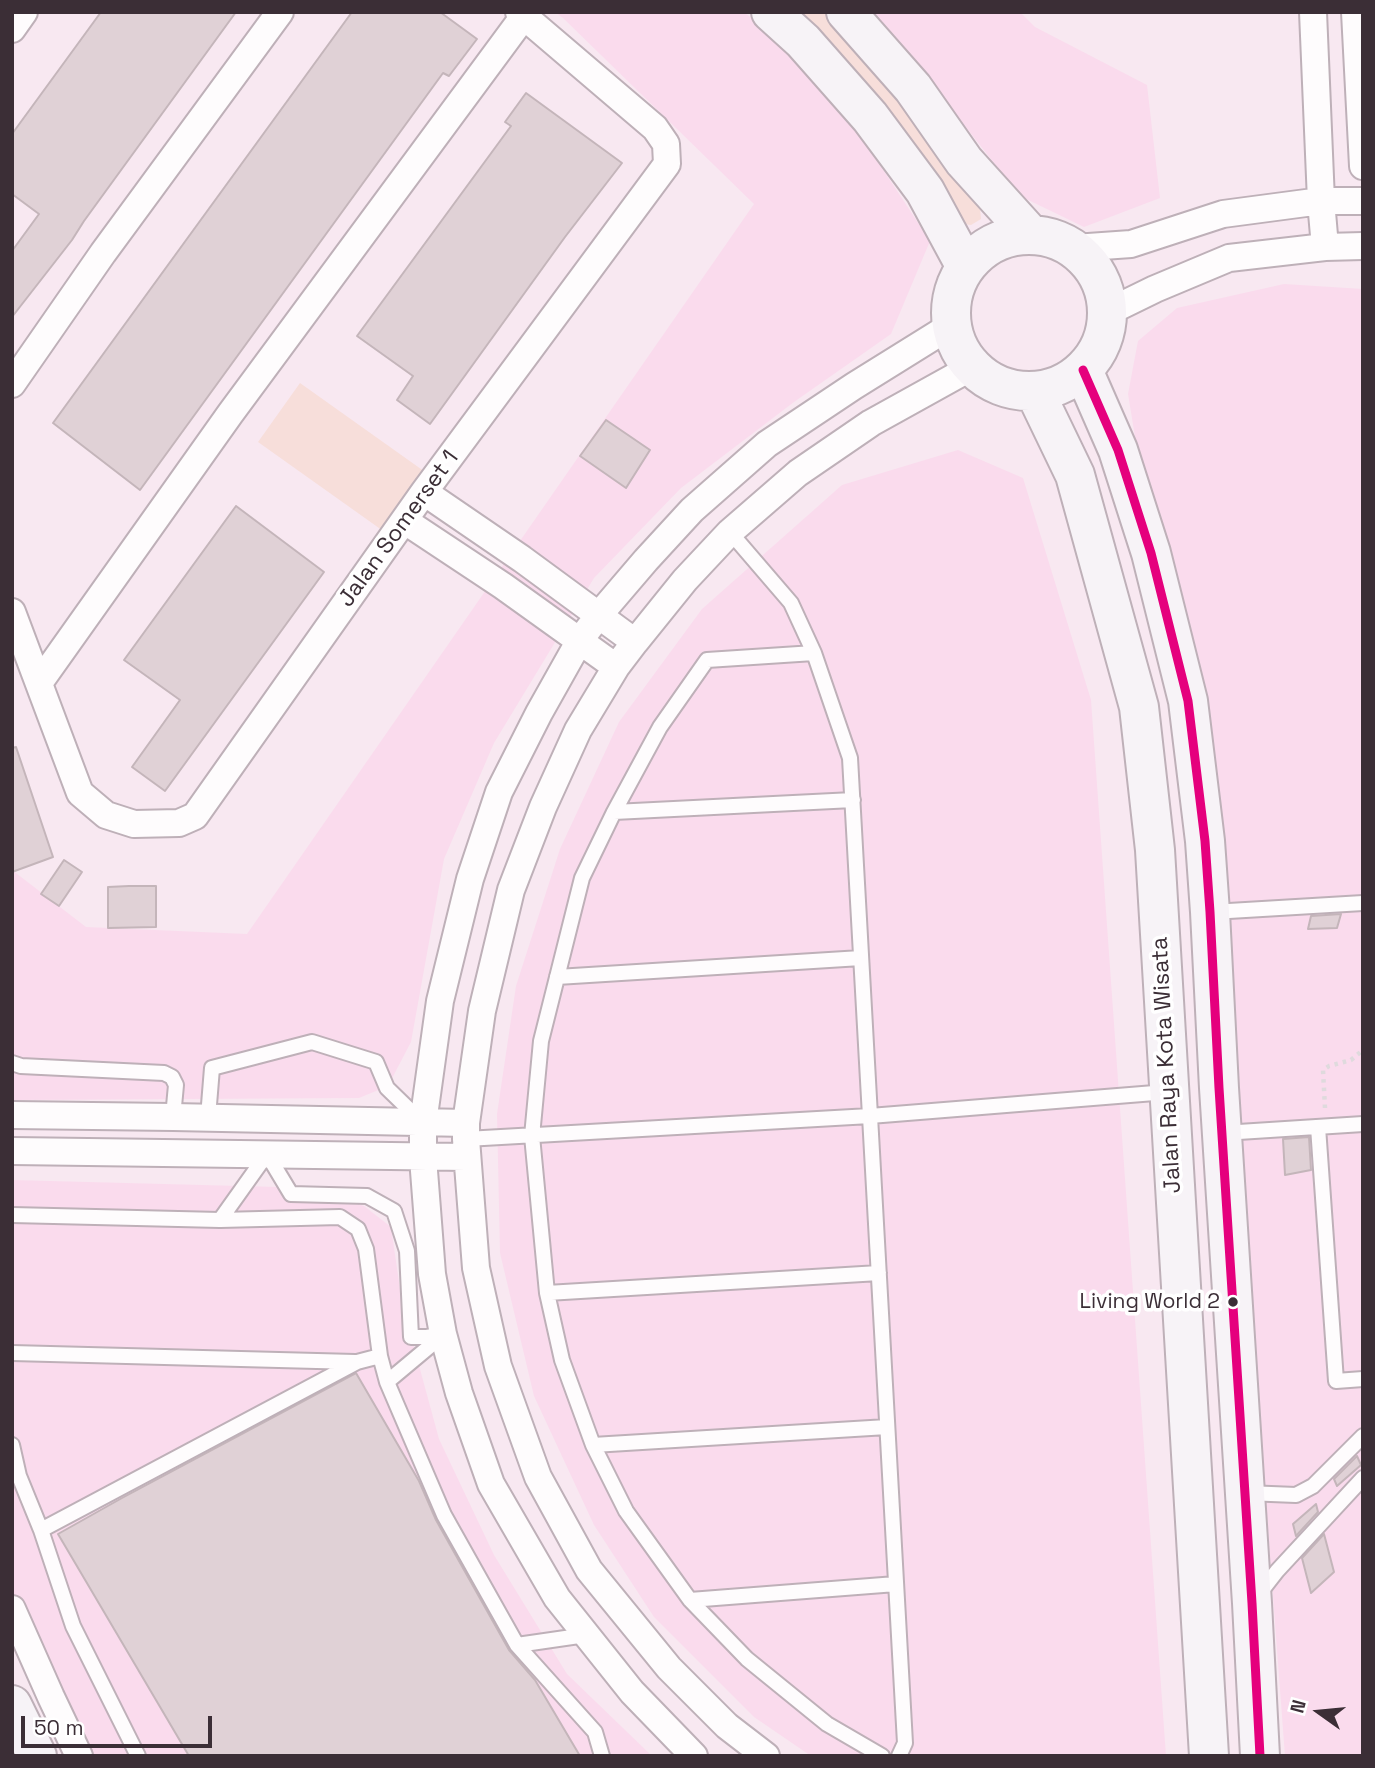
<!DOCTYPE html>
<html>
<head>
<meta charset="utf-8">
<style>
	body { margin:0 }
	#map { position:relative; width:1375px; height:1768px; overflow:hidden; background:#f8e8f1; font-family:"Space Grotesk",sans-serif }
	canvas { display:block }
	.frame { position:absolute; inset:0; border:14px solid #3b2e36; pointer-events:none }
	.north { position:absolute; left:1284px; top:1677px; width:70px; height:70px; -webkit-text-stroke:5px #fff; paint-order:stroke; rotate:285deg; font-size:19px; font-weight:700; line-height:28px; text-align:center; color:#3b2e36 }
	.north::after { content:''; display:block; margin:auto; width:24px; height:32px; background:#3b2e36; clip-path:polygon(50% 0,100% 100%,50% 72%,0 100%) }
	.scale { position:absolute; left:21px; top:1716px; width:191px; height:32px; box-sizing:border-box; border:4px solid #3b2e36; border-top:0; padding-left:9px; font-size:21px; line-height:24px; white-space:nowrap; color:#3b2e36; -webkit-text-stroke:5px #fff; paint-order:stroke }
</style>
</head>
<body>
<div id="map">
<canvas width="1375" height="1768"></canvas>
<div class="frame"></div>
<div class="north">N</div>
<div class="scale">50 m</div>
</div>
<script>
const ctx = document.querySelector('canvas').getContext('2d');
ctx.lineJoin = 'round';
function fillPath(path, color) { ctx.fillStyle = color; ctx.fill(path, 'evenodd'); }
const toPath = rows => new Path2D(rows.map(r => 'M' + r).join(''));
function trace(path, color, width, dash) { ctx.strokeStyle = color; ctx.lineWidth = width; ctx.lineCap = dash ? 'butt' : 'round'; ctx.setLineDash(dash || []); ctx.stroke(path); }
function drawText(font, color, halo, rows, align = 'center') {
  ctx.font = font + ' "Space Grotesk",sans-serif'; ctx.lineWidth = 7; ctx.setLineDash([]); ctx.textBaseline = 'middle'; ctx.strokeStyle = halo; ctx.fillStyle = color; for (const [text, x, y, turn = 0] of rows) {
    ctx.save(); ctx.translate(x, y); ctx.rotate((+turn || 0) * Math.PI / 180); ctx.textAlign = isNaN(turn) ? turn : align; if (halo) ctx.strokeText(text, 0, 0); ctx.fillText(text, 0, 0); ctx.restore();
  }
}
fillPath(toPath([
	[555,12,744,12,777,39,861,136,930,241,891,334,794,402,681,488,594,578,494,743,444,859,411,1042,388,1086,359,1098,12,1100,12,870,86,927,247,934,754,204,563,18],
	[866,12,1020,12,1035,27,1147,85,1160,198,1084,227,1020,196,968,130],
	[1284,284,1363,289,1363,1756,1285,1756,1211,771,1139,461,1128,394,1138,341,1177,308],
	[958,450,1023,478,1091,700,1166,1756,811,1756,754,1717,654,1617,594,1525,534,1396,500,1253,497,1114,516,986,560,849,619,722,702,609,842,485],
	[12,1180,316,1188,364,1206,391,1227,402,1303,439,1439,494,1555,567,1674,652,1756,84,1756,67,1727,12,1596]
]), '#fadbed');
fillPath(toPath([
	[793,12,829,12,905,102,980,208,981,219,971,225,963,224],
	[300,383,428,474,386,533,258,442]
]), '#f7deda');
const building = toPath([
	[101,12,236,12,84,221,72,240,12,317,12,251,39,214,12,194,12,134,101,12],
	[352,12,440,12,477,39,449,76,443,73,140,490,53,423,352,12],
	[526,93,622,163,565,237,430,424,397,400,413,376,357,336,511,126,505,122,526,93],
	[606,420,650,450,626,488,580,456,606,420],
	[236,506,324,572,165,791,132,767,180,700,124,660,236,506],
	[16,747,53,857,12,872,12,748,16,747],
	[64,860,82,872,59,906,41,894,64,860],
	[129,886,156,886,156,927,108,928,108,887,129,886],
	[1341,914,1337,928,1308,929,1311,916,1341,914],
	[1309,1137,1311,1170,1285,1175,1283,1139,1309,1137],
	[356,1373,419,1481,436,1520,509,1650,535,1680,580,1756,189,1756,58,1534,122,1498,356,1373],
	[1357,1456,1361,1465,1337,1486,1334,1479,1357,1456],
	[1316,1504,1318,1512,1296,1536,1293,1524,1316,1504],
	[1324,1534,1334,1572,1311,1593,1302,1558,1324,1534]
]);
fillPath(building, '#e0d1d6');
trace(building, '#c4b5ba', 2);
const lane = toPath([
	[730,532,791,603,814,653,850,758,905,1743,899,1756],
	[814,653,707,660,660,727,614,812,582,878,541,1041,532,1136,547,1293,562,1360,593,1445,626,1511,690,1600,747,1659,827,1724,882,1756],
	[614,812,853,800],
	[1212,912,1363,903],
	[557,977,861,958],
	[12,1063,21,1066,164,1073,172,1077,176,1085,173,1117],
	[208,1117,212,1068,312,1042,376,1062,387,1088,422,1122],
	[1318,1127,1336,1381,1363,1379],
	[1223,1133,1363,1124],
	[466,1139,870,1116,1167,1092],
	[12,1215,220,1220,340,1217,358,1229,366,1249,380,1356,387,1382,444,1515,517,1645,595,1732,602,1756],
	[220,1220,267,1154,291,1194,367,1196,394,1211,407,1251,411,1337,427,1337,443,1334],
	[547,1293,879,1273],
	[12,1353,355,1362],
	[387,1382,442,1336],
	[12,1445,19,1476,41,1530,73,1626,138,1756],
	[593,1445,887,1427],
	[1246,1493,1296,1495,1313,1486,1363,1436],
	[41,1530,357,1362,380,1356],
	[1259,1594,1277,1571,1363,1478],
	[690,1600,896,1584],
	[517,1645,586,1635]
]);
const street = toPath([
	[1313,12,1321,201,1325,247],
	[1355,12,1363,166],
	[12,29,24,12],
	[1074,248,1131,244,1223,214,1321,201,1363,201],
	[1108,312,1155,289,1229,258,1325,247,1363,246],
	[12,384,103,253,280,12],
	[424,492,522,559,635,642],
	[405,521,503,586,616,667],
	[12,612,80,793,106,815,134,824,179,823,195,816,424,492,667,164,666,144,655,128,519,12],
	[39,683,230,414,524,16],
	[12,1115,173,1117,466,1123],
	[12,1151,466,1157],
	[12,1609,51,1697,79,1756],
	[694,1756,632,1692,557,1598,491,1484,459,1393,443,1334,432,1274,423,1158,423,1123,440,1001,470,879,499,792,539,713,580,640,599,615,646,560,692,510,767,444,854,386,952,325],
	[766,1756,727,1726,669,1668,589,1570,538,1477,498,1366,476,1268,466,1139,466,1123,482,1011,511,890,543,807,578,730,616,667,635,642,685,580,730,532,798,473,871,423,972,367]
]);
const secondary = toPath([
	[771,12,803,41,870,117,925,191,966,267],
	[846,12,913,88,964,161,1030,234],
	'951 313a78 78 0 1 1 156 0a78 78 0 1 1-156 0Z',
	[1083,370,1118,450,1151,553,1188,701,1205,841,1210,912,1219,1088,1252,1603,1260,1756],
	[1035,392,1075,475,1139,707,1155,850,1209,1756],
	[12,1705,37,1756]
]);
trace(lane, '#beb0b8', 18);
trace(street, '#beb0b8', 30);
trace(secondary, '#beb0b8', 42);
trace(toPath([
	[1325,1108,1323,1070,1329,1066,1351,1060,1363,1050]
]), '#dfdadd', 4.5, [3.5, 5]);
trace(lane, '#fefcfd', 14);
trace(street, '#fefcfd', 26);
trace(secondary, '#f7f3f7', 38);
trace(toPath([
	[1083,370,1118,450,1151,553,1188,701,1205,841,1210,912,1219,1088,1252,1603,1260,1756]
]), '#e5007d', 9);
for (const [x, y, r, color] of [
	[1233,1302,6,"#3b2e36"]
]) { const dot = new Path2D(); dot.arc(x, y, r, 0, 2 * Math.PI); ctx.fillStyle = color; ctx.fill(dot); trace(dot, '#fff', 2.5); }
drawText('21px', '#3b2e36', '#fff', [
	["Living World 2",1220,1302]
], 'right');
drawText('23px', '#3b2e36', '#fff', [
	["Jalan Somerset 1",399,529,-54],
	["Jalan Raya Kota Wisata",1167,1065,-93]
]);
</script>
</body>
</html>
